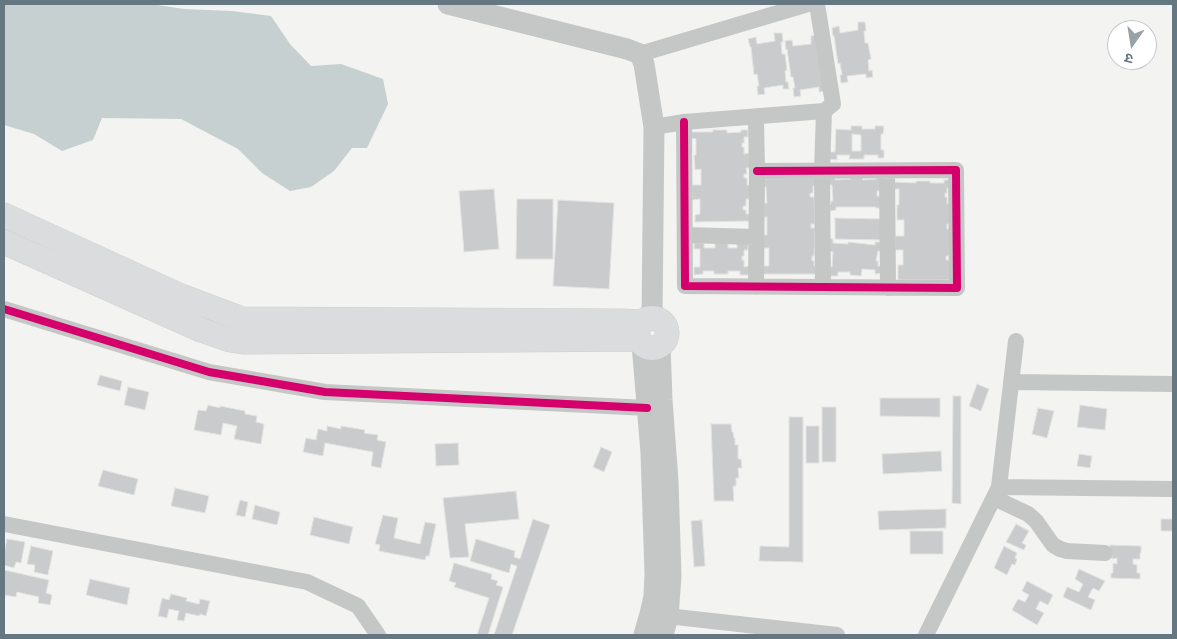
<!DOCTYPE html>
<html>
<head>
<meta charset="utf-8">
<style>
	body { margin:0 }
	#map { position:relative; width:1177px; height:639px; overflow:hidden; background:#f3f3f1; font-family:Roboto,"Noto Sans Devanagari",sans-serif }
	canvas { display:block }
	.frame { position:absolute; inset:0; border:5px solid #657780; pointer-events:none }
	.north { position:absolute; left:1107px; top:20px; width:50px; height:50px; box-sizing:border-box; background:#fff; border:1px solid #c1c9cc; border-radius:50%; rotate:193deg; font-size:14px; font-weight:700; line-height:20px; text-align:center; color:#657780 }
	.north::after { content:''; display:block; margin:auto; width:18px; height:22px; background:#97a2a8; clip-path:polygon(50% 0,100% 100%,50% 72%,0 100%) }
</style>
</head>
<body>
<div id="map">
<canvas width="1177" height="639"></canvas>
<div class="frame"></div>
<div class="north">उ</div>
</div>
<script>
const ctx = document.querySelector('canvas').getContext('2d');
ctx.lineJoin = 'round';
function fillPath(path, color) { ctx.fillStyle = color; ctx.fill(path, 'evenodd'); }
const toPath = rows => new Path2D(rows.map(r => 'M' + r).join(''));
function trace(path, color, width, dash) { ctx.strokeStyle = color; ctx.lineWidth = width; ctx.lineCap = dash ? 'butt' : 'round'; ctx.setLineDash(dash || []); ctx.stroke(path); }
fillPath(toPath([
	[4,4,151,4,184,9,232,11,271,16,290,44,311,66,341,64,383,79,388,104,367,148,352,148,334,171,311,187,290,191,262,173,238,149,181,119,102,118,93,140,62,151,34,134,4,125]
]), '#c6d0d1');
const building = toPath([
	[858,22,865,22,866,31,864,31,865,43,868,43,871,59,868,60,869,71,872,70,873,77,866,78,866,74,847,76,848,82,841,83,840,75,842,75,840,63,838,64,834,36,833,36,832,28,839,26,840,33,858,30,858,22],
	[774,33,782,33,783,42,781,42,782,54,785,54,787,70,785,71,786,82,788,82,789,89,783,89,783,85,764,88,765,94,758,95,757,86,759,86,757,74,754,75,751,47,750,47,748,39,756,37,757,44,775,41,774,33],
	[818,35,826,91,819,92,819,87,800,90,801,96,794,97,793,88,795,88,793,77,791,77,787,49,786,50,785,41,792,40,793,46,811,44,811,36,818,35],
	[851,126,862,126,862,129,875,129,875,126,884,126,883,134,881,134,881,150,884,150,884,158,878,158,878,155,864,155,864,159,849,159,850,155,837,155,837,160,829,159,829,152,835,152,836,129,851,130,851,126],
	[852,134,861,135,861,151,852,151,852,134],
	[713,130,727,130,727,133,741,132,741,130,748,130,748,137,744,137,744,143,742,143,742,147,744,147,744,154,749,153,750,168,746,168,747,174,744,174,744,178,747,178,747,185,750,185,750,199,746,199,746,206,743,206,743,210,746,210,746,214,751,214,751,221,695,222,695,215,700,214,700,199,692,200,692,185,701,185,701,169,695,170,694,155,696,155,696,139,691,138,691,132,713,132,713,130],
	[835,177,835,180,851,179,850,177,862,177,863,180,876,179,876,177,883,177,880,191,877,191,877,196,879,196,885,208,876,208,876,207,836,207,836,210,830,211,829,205,831,204,831,201,833,201,832,185,829,185,828,178,835,177],
	[816,178,816,186,813,186,813,193,810,193,810,197,814,197,815,224,811,224,811,228,815,228,814,256,812,256,812,261,814,261,814,266,819,266,819,274,763,274,763,266,769,266,769,248,762,248,762,235,767,235,767,217,764,217,764,203,767,203,766,187,764,186,763,179,816,178],
	[944,180,951,180,951,188,947,188,947,193,945,193,945,197,947,197,947,204,952,204,950,224,947,224,947,229,950,229,949,256,946,256,946,260,949,260,954,280,898,280,898,265,903,265,903,250,895,250,895,236,904,236,904,220,897,220,897,205,899,205,899,189,894,189,894,182,916,183,916,181,930,181,930,183,944,183,944,180],
	[494,189,499,249,464,252,459,191,494,189],
	[517,199,553,199,553,259,516,259,517,199],
	[558,200,614,203,609,289,553,286,558,200],
	[835,218,882,219,882,240,835,239,835,218],
	[827,238,833,239,833,243,848,244,848,242,875,245,875,242,882,242,882,251,878,251,876,261,878,261,878,266,883,266,883,273,875,274,875,270,862,269,861,276,850,275,850,272,838,272,838,276,828,276,829,266,832,267,833,252,829,251,827,238],
	[737,242,748,242,748,250,744,250,744,256,742,256,742,260,744,260,744,267,750,266,750,275,740,275,740,271,728,271,728,274,714,274,714,271,703,271,703,274,694,275,694,267,700,267,700,249,694,249,694,243,704,243,704,248,715,248,715,243,728,243,728,248,737,248,737,242],
	[100,375,122,381,120,391,97,385,100,375],
	[977,384,989,389,981,411,969,406,977,384],
	[128,387,149,392,145,410,124,405,128,387],
	[953,396,961,396,961,504,952,503,953,396],
	[880,398,940,398,940,417,880,416,880,398],
	[208,405,220,408,220,406,245,411,245,414,257,416,256,422,264,424,261,444,234,439,237,426,223,423,221,435,194,430,198,410,206,411,208,405],
	[1080,405,1107,409,1105,430,1077,427,1080,405],
	[822,407,836,407,836,462,822,462,822,407],
	[1038,408,1054,411,1047,438,1032,434,1038,408],
	[789,417,803,417,803,562,759,561,760,546,789,547,789,417],
	[711,424,731,424,732,432,733,432,734,438,735,438,735,445,738,445,738,459,741,459,742,468,738,468,739,478,736,478,736,486,733,486,734,501,714,501,711,424],
	[327,426,341,429,341,426,365,430,364,433,378,435,377,440,386,442,381,468,371,466,373,452,325,443,323,456,303,452,306,438,316,440,318,429,327,431,327,426],
	[806,426,819,426,819,463,806,463,806,426],
	[458,443,459,465,436,466,435,444,458,443],
	[601,447,612,452,604,472,593,467,601,447],
	[941,451,942,471,883,474,882,454,941,451],
	[1079,454,1092,456,1090,468,1077,466,1079,454],
	[103,470,138,479,134,495,98,486,103,470],
	[175,488,209,496,205,513,171,506,175,488],
	[516,491,519,519,465,524,469,557,450,558,443,498,516,491],
	[240,500,248,502,245,517,236,515,240,500],
	[255,505,280,512,277,525,252,519,255,505],
	[946,509,946,528,879,530,878,511,946,509],
	[383,515,398,518,394,538,420,544,425,522,436,524,429,556,426,556,425,560,379,551,380,545,375,544,383,515],
	[314,517,353,527,349,544,310,535,314,517],
	[533,519,550,525,512,635,494,635,517,566,511,564,509,573,470,561,476,539,515,551,514,557,520,559,533,519],
	[1161,519,1173,519,1173,531,1161,531,1161,519],
	[702,520,705,566,694,567,691,521,702,520],
	[1016,524,1029,531,1022,543,1026,545,1024,550,1006,542,1016,524],
	[910,531,943,531,943,554,910,554,910,531],
	[7,539,25,542,21,563,16,562,14,568,4,565,4,553,7,539],
	[1110,545,1141,546,1141,553,1140,553,1140,559,1133,559,1133,564,1137,565,1137,573,1140,573,1140,579,1111,578,1111,573,1113,573,1113,563,1117,564,1117,558,1112,559,1112,552,1110,552,1110,545],
	[31,546,53,551,48,575,34,572,35,565,27,564,31,546],
	[1004,546,1017,553,1015,558,1017,559,1015,565,1012,564,1007,575,994,568,1004,546],
	[454,563,492,574,491,579,498,581,496,585,503,587,488,635,477,635,489,598,454,587,456,583,449,581,454,563],
	[1079,569,1105,581,1099,591,1093,588,1088,597,1095,600,1091,610,1063,597,1067,587,1079,592,1083,584,1075,579,1079,569],
	[4,570,49,580,46,593,52,595,50,605,38,603,39,597,17,592,16,597,4,595,4,570],
	[90,579,130,588,127,605,86,595,90,579],
	[1027,581,1053,595,1048,605,1040,601,1036,609,1044,613,1037,625,1012,610,1018,599,1025,602,1029,595,1022,591,1027,581],
	[171,594,187,598,186,601,199,604,200,599,210,601,206,616,200,614,199,616,186,613,184,621,177,620,179,611,169,609,167,618,158,616,162,598,169,600,171,594]
]);
fillPath(building, '#cacbcc');
trace(building, '#e2e2e1', 1);
const secondary = toPath([
	[4,215,181,296,242,319,620,321,643,322],
	[4,242,201,330,230,340,243,342,639,339],
	'637 333a15 15 0 1 1 30 0a15 15 0 1 1-30 0Z'
]);
trace(secondary, '#ced0cf', 25);
trace(toPath([
	[640,54,808,4],
	[756,118,757,171,756,287],
	[684,122,685,286,957,288,956,170,757,171],
	[654,127,684,122,824,111,833,104,817,4],
	[887,171,888,288],
	[685,235,756,237],
	[823,287,822,171,824,111],
	[4,309,209,372,325,392,647,408],
	[1011,382,1173,384],
	[999,487,1173,489],
	[994,498,1028,514,1036,521,1053,545,1060,549,1067,551,1105,553],
	[4,524,307,582,358,606,378,635],
	[658,615,837,635],
	[926,635,999,487,1016,341]
]), '#c5c7c7', 16);
trace(toPath([
	[448,4,627,49,640,54,644,64,654,127,652,318],
	[642,344,651,453,655,574,654,596,650,614,644,635],
	[660,345,662,400,668,481,671,576,668,617,663,635]
]), '#c5c7c7', 21);
trace(secondary, '#dbdcdd', 24);
trace(toPath([
	[684,122,685,286,957,288,956,170,757,171],
	[4,309,209,372,325,392,647,408]
]), '#d6006c', 8);
</script>
</body>
</html>
